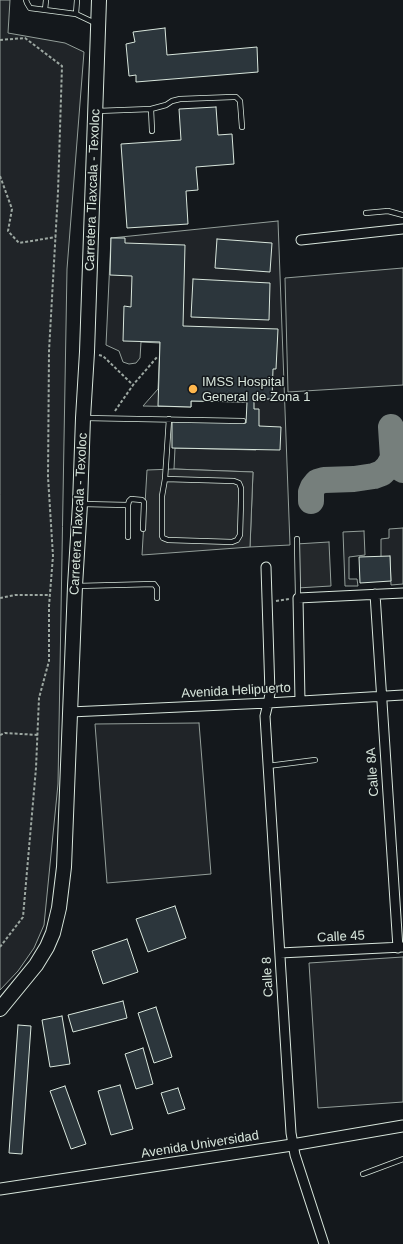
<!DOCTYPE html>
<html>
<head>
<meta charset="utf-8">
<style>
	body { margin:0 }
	canvas { display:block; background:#14181c }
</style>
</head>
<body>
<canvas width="403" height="1244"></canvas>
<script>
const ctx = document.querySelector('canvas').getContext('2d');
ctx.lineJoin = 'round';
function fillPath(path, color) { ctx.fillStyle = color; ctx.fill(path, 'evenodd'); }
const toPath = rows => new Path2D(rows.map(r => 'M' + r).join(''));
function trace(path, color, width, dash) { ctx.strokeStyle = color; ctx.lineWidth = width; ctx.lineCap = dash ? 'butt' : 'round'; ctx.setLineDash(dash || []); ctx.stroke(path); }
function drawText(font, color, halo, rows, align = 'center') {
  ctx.font = font + ' Helvetica,sans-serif'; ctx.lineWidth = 3; ctx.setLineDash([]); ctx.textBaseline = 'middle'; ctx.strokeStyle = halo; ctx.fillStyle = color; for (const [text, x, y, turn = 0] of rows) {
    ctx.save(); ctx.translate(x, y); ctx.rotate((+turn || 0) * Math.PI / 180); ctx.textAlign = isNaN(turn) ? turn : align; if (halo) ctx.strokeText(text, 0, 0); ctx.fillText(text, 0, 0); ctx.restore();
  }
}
const green = toPath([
	[0,0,10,0,8,33,65,43,84,52,67,269,58,784,44,925,34,948,18,971,0,990,0,0],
	[278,221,290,545,250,547,253,472,174,469,175,448,256,450,259,426,254,409,247,402,191,401,191,407,143,406,158,389,160,343,141,342,140,358,136,363,129,364,123,362,119,351,106,345,111,238,278,221],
	[403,268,403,385,288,392,285,278,403,268],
	[403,528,403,584,391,585,390,557,381,557,381,539,389,538,389,529,403,528],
	[364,531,365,555,349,557,349,579,357,579,358,586,345,586,343,532,364,531],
	[199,723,211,874,107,883,95,724,199,723],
	[403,957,403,1102,318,1108,309,963,403,957]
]);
fillPath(green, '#202428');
trace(green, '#939e99', 1);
const parking = toPath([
	[174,469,253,472,250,547,142,555,147,470,174,469],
	[329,542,331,586,297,588,296,544,329,542]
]);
fillPath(parking, '#24282b');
trace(parking, '#939e99', 1);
trace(toPath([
	[391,427,393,458,397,466,403,470],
	[311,501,311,492,313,487,317,482,324,480,354,479,374,476,382,473,388,467,393,458]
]), '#767f7c', 26);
const building = toPath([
	[165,28,167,55,257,47,258,72,136,82,136,75,129,76,126,44,135,42,133,32,165,28],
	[216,107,218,135,232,134,234,164,196,167,198,190,186,191,188,224,127,228,121,144,181,140,179,109,216,107],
	[111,238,125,238,125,243,185,245,183,326,278,329,276,369,273,369,272,399,254,399,254,409,259,409,259,426,281,427,280,450,172,448,172,421,246,423,247,402,191,401,191,407,158,406,160,342,123,341,124,306,131,307,132,276,110,275,111,238],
	[217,239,272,243,270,272,215,268,217,239],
	[193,279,270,283,269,320,191,317,193,279],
	[390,556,391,581,360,583,359,557,390,556],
	[175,906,186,938,148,952,136,919,175,906],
	[127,939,138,972,103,984,92,951,127,939],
	[123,1001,127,1018,73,1032,68,1015,123,1001],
	[156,1007,172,1057,154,1063,138,1013,156,1007],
	[62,1016,70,1064,50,1067,42,1020,62,1016],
	[18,1025,31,1026,22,1154,9,1153,18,1025],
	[143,1048,153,1084,136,1089,125,1054,143,1048],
	[120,1085,133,1129,111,1135,98,1091,120,1085],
	[65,1086,86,1144,71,1149,50,1091,65,1086],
	[178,1088,185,1109,168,1114,161,1093,178,1088]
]);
fillPath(building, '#2c363c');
trace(building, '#d8e6dc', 1);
const service = toPath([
	[26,0,27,3,30,8,76,14,95,23],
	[45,10,46,0],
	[76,14,77,0],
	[151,109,152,131],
	[97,111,151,109,166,105,172,101,180,99,233,97,236,97,240,101,242,127],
	[366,213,388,211,403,215],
	[85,418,243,421],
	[165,479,234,481,239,483,241,488,241,501,240,535,237,540,232,542,168,540,163,538,162,536,162,496,165,479,169,419],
	[82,504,128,505],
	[128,537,128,505,129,501,131,499,142,500,144,502,143,529],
	[297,539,298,598],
	[77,586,154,584,157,588,157,598],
	[268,766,315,760],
	[363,1174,403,1159]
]);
const minor = toPath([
	[301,240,403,229],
	[266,567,270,693,269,699,265,716,291,1133,295,1155,324,1244],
	[375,594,398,948],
	[300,701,298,598,403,593],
	[70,712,268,703,403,695],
	[280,953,403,947]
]);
const tertiary = toPath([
	[0,1189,292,1145,403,1126]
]);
const primary = toPath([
	[0,1009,36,965,47,947,53,933,59,908,64,867,75,586,80,504,83,418,87,352,99,0]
]);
trace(service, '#d8e6dc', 6);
trace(minor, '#d8e6dc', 11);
trace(tertiary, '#d8e6dc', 13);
trace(primary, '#d8e6dc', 16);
trace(toPath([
	[0,40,25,38,62,66,58,192,49,351,48,477,53,556,49,606,49,661,39,698,36,768,23,917,0,947],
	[0,176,12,209,8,231,19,243,56,237],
	[99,355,103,356,133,385],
	[115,411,133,385,158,356],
	[0,598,15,595,50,595],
	[276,601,289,599],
	[0,735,5,733,38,735]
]), '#9da8a2', 2, [3, 2]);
trace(service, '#14181c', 4.5);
trace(minor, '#14181c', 9);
trace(tertiary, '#14181c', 11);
trace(primary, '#14181c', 14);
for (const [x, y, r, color] of [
	[193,389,5,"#ffb74d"]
]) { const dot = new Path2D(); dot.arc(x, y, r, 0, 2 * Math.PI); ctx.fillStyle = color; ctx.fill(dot); trace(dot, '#14181c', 1.5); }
drawText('13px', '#d8e6dc', '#14181c', [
	["Carretera Tlaxcala - Texoloc",93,190,-88],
	["Carretera Tlaxcala - Texoloc",79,514,-87],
	["Avenida Helipuerto",236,691,-3],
	["Calle 8A",373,772,-94],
	["Calle 45",341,937,-3],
	["Calle 8",268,977,-93],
	["Avenida Universidad",200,1145,-9]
]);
drawText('13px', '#d8e6dc', '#14181c', [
	["IMSS Hospital",202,382],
	["General de Zona 1",202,397]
], 'left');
</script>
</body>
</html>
